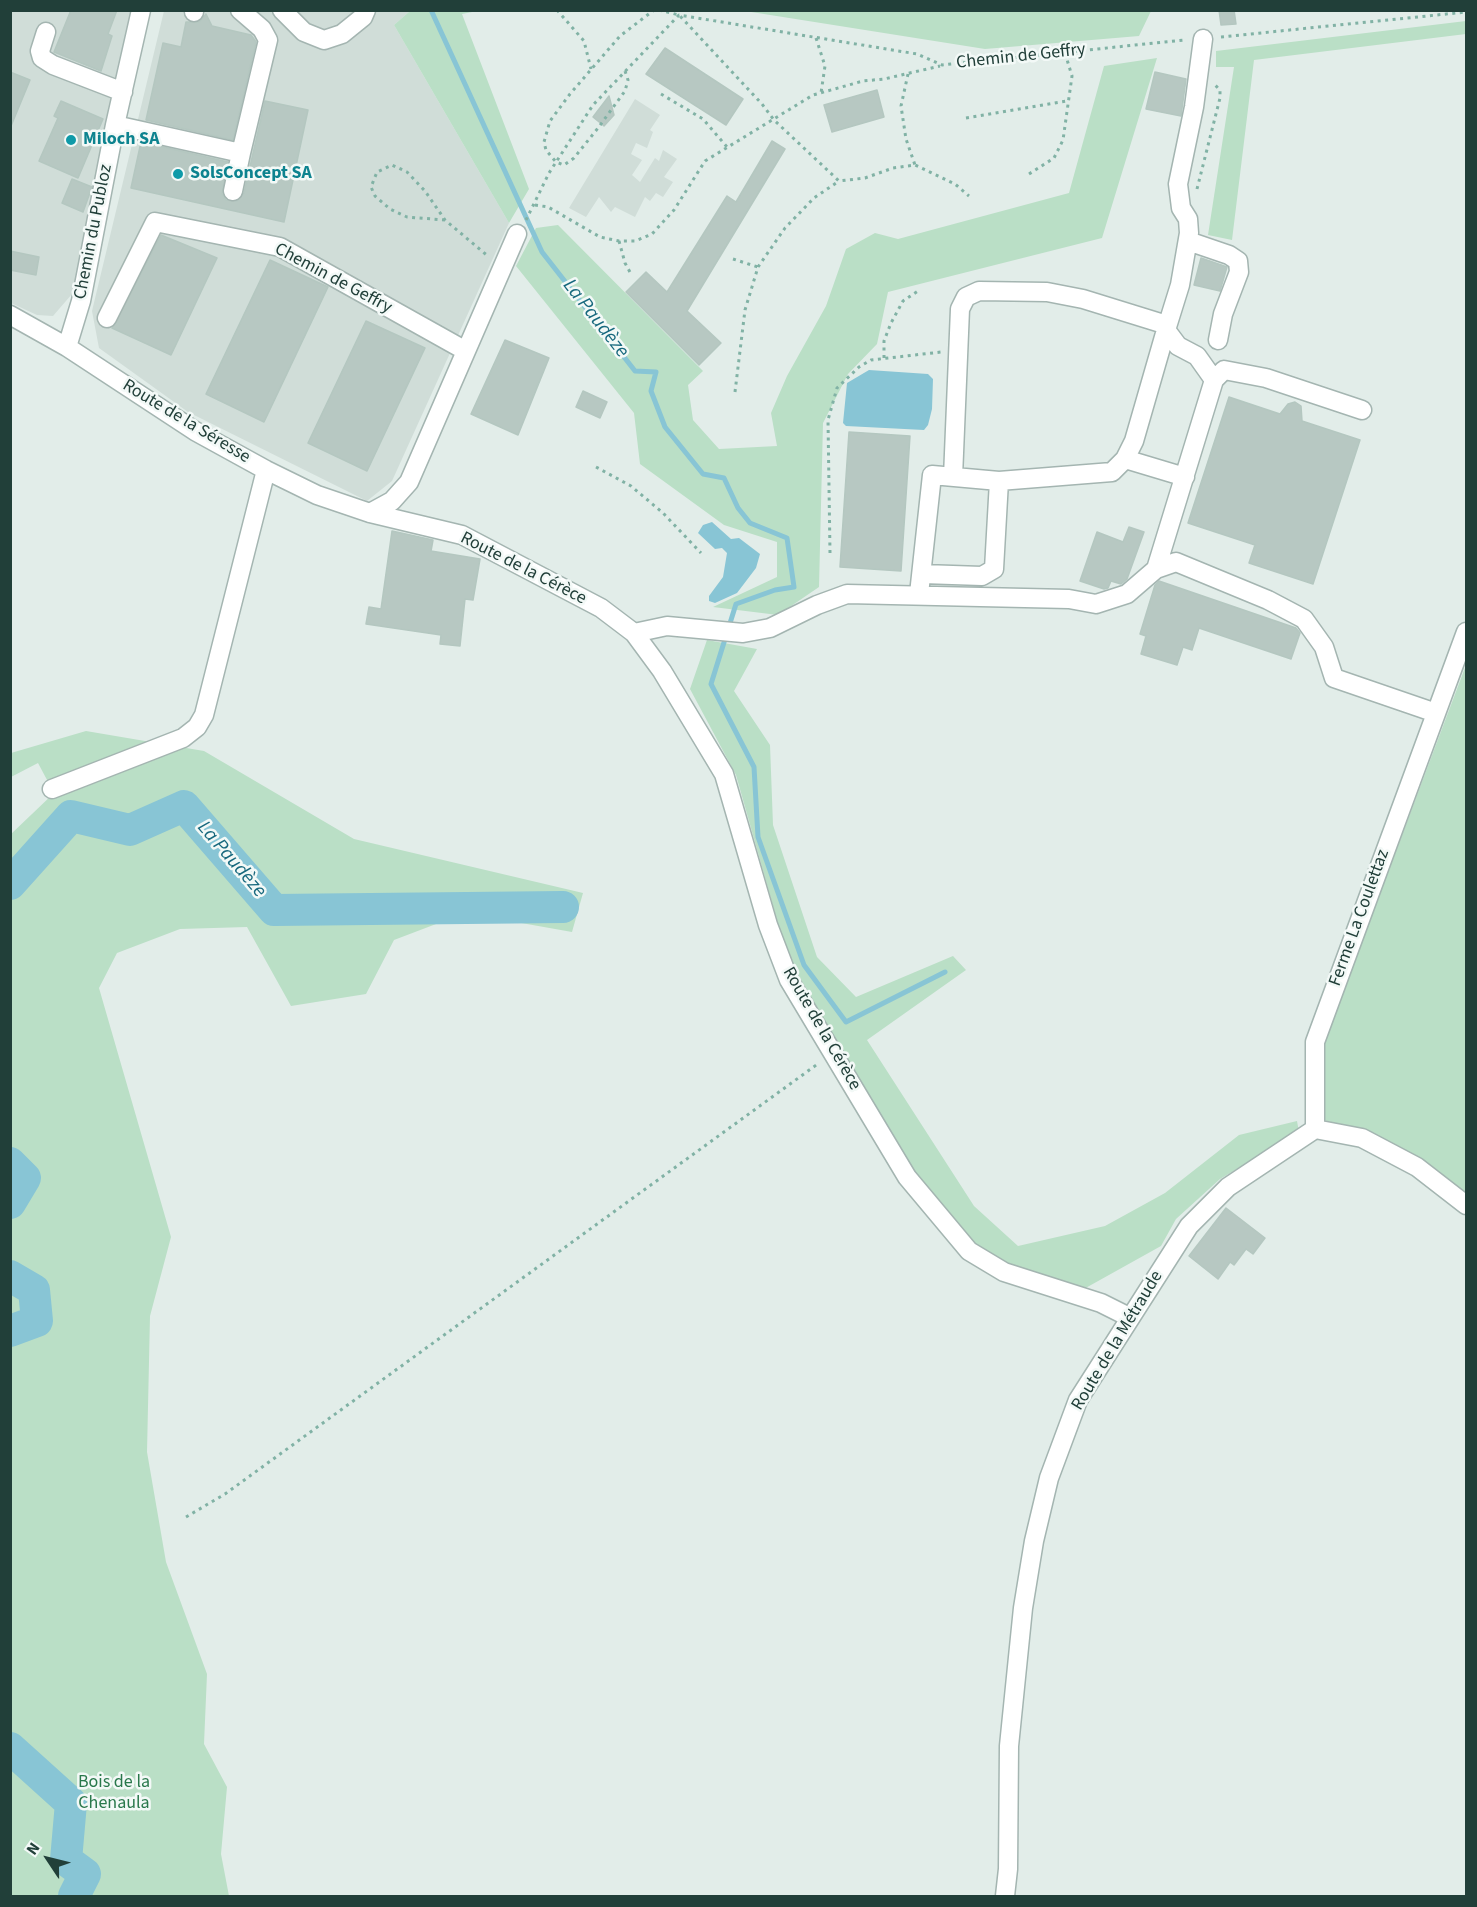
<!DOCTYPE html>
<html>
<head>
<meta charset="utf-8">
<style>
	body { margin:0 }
	#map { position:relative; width:1477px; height:1907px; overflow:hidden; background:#e2ede9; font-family:"Source Sans 3",sans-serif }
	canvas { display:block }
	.frame { position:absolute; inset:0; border:12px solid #213f39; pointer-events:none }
	.north { position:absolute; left:18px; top:1829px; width:60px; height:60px; -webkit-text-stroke:4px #f3f9f7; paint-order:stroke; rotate:305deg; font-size:16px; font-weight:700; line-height:24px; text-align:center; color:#213f39 }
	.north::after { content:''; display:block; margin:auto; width:21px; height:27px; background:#213f39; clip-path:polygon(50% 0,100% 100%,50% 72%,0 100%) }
</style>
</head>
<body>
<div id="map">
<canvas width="1477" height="1907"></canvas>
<div class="frame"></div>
<div class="north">N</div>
</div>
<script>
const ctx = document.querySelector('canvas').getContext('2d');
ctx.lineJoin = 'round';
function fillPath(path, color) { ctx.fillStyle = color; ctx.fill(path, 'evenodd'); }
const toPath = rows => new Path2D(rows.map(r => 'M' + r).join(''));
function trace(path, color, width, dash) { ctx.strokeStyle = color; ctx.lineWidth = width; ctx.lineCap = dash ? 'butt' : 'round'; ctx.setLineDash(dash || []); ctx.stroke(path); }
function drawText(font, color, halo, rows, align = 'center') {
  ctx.font = font + ' "Source Sans 3",sans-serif'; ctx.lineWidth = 5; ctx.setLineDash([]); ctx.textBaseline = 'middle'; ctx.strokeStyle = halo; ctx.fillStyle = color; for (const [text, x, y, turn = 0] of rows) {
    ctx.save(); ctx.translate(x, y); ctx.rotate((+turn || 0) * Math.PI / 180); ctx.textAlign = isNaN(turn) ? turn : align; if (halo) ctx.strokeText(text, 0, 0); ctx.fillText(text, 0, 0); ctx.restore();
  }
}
fillPath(toPath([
	[11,11,135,11,72,294,53,316,37,315,11,303],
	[164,11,410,11,394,25,509,223,392,481,367,501,188,412,99,348,92,311],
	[635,99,660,115,650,130,653,132,647,148,636,143,631,154,642,160,632,175,640,182,655,158,659,161,663,150,677,159,664,177,673,182,663,197,656,193,650,201,645,197,635,217,615,207,611,212,599,197,586,217,569,208]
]), '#d0ddd8');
fillPath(toPath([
	[410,11,477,11,462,14,529,189,509,223,394,25],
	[745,11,1151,10,1151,11,1139,36,985,49],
	[1466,21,1466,34,1254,60,1232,240,1208,235,1234,67,1216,67,1216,51],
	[1157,58,1102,238,888,292,877,344,848,374,823,423,819,587,778,615,713,607,777,577,777,542,724,525,640,464,634,413,516,266,536,228,558,225,703,371,688,385,693,420,719,449,777,446,771,413,787,376,826,306,846,249,875,233,898,239,1069,193,1104,66],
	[707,640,757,649,734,691,770,745,773,825,817,957,856,997,953,956,966,970,867,1040,974,1206,1018,1246,1105,1226,1165,1193,1239,1135,1297,1121,1299,1132,1220,1179,1176,1219,1161,1246,1082,1290,1010,1267,976,1248,917,1175,831,1038,799,978,779,927,736,775,690,689],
	[1466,665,1466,1196,1366,1131,1323,1120,1323,1045],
	[86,731,204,751,354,839,583,893,572,932,465,913,394,940,366,994,291,1006,247,927,180,929,117,953,99,988,171,1237,150,1316,147,1452,166,1562,207,1674,204,1744,227,1787,221,1854,229,1896,11,1896,10,835,54,793,38,763,11,777,11,753]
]), '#badfc6');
fillPath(toPath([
	[869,370,928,374,933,379,932,409,928,425,924,430,846,426,843,423,847,383],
	[712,522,731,539,739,538,760,554,756,568,737,593,715,603,709,601,709,596,723,577,727,553,722,548,715,549,698,533,703,525]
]), '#88c5d5');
trace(toPath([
	[431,10,542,252,635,371,656,372,651,391,665,427,703,474,724,478,738,508,750,523,787,538,794,587,775,590,736,604,711,684,754,767,758,837,804,965,846,1022,945,972]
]), '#88c5d5', 5);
trace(toPath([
	[10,884,71,816,130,830,184,806,274,910,563,907],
	[10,1163,25,1178,10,1203],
	[10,1276,34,1290,37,1321,10,1331],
	[10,1748,71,1803,66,1860,85,1874,74,1896]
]), '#88c5d5', 32);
const building = toPath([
	[71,10,117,10,108,34,112,36,101,71,54,52,71,10],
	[1219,10,1234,10,1236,24,1221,25,1219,10],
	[206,14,212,26,251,35,256,42,233,140,146,120,163,43,181,47,186,22,199,22,206,14],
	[665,48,743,99,726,125,646,74,665,48],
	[10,72,30,80,11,126,10,126,10,72],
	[1155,72,1186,79,1181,116,1146,109,1155,72],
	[877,90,884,117,832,132,824,105,877,90],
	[609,96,614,115,604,126,593,117,609,96],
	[61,101,103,119,78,178,39,161,58,118,54,116,61,101],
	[265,101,308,110,284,222,131,188,141,142,228,162,222,194,226,200,237,201,244,193,265,101],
	[772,141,785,149,687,311,721,343,699,365,626,292,646,272,667,292,727,196,736,202,772,141],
	[72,179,92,187,83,212,62,203,72,179],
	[161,235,217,258,171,355,112,328,161,235],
	[10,251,39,257,36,275,10,270,10,251],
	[1201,258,1227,267,1220,291,1194,285,1201,258],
	[270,260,328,287,264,422,206,394,270,260],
	[366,321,425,348,367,471,308,443,366,321],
	[505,340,549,358,518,435,471,414,505,340],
	[583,391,607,402,600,418,576,407,583,391],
	[1229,397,1280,414,1288,404,1295,402,1301,406,1302,421,1360,440,1313,584,1249,563,1255,545,1188,523,1229,397],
	[849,432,910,436,901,571,840,567,849,432],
	[1129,527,1144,532,1127,579,1121,584,1111,581,1108,588,1104,589,1080,581,1097,532,1123,542,1129,527],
	[392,531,433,540,431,551,480,559,473,600,465,599,460,646,440,644,441,635,366,624,369,607,381,609,392,531],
	[1159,581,1296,628,1300,633,1291,659,1199,628,1192,650,1183,647,1177,665,1141,654,1146,636,1140,634,1155,585,1159,581],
	[1226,1208,1265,1238,1253,1254,1246,1249,1234,1265,1230,1262,1218,1279,1189,1256,1226,1208]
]);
fillPath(building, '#b7c8c2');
trace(building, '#b4c7c0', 1.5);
const minor = toPath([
	[194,10,194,12],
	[240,10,262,29,268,40,241,153],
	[282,10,304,32,324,40,342,34,363,17,366,10],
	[46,32,40,51,42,58,53,65,123,92],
	[115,125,241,153,233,191],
	[1188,241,1229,255,1238,261,1239,272,1223,314,1218,340],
	[10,315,67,347,195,431,266,470,317,495,370,513,462,535,601,608,634,633,662,671,724,774,768,925,789,980,907,1177,969,1251,1004,1272,1101,1303,1129,1317],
	[107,318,155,222,280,247,466,351],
	[67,347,81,301,115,125,141,10],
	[1214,380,1224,370,1266,378,1362,410],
	[1125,459,1185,477],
	[953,477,960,309,966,297,979,291,1047,292,1083,299,1167,325],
	[999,481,1112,472,1125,459,1134,441,1166,330],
	[370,513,392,501,409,482,517,234],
	[1156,569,1214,380,1197,356,1178,346,1166,330,1180,285,1189,233,1188,219,1181,208,1178,184,1194,107,1203,39],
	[919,594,932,475,999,481,994,569,982,576,923,574],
	[634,633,667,626,743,633,770,628,817,605,847,594,1069,599,1096,604,1127,594,1156,569,1176,562,1268,600,1304,619,1324,647,1334,678,1436,713],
	[52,789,183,738,197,727,204,715,266,470],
	[1315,1129,1315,1042,1466,632],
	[1005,1896,1008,1869,1009,1746,1023,1608,1034,1541,1049,1478,1078,1400,1189,1226,1228,1187,1315,1129,1362,1138,1417,1167,1466,1205]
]);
trace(minor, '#a4b5b1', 21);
trace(toPath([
	[557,10,584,41,591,69],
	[659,10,679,15,762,104,774,120,839,181,865,178,893,168,915,165,955,184,969,196],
	[1221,37,1466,12],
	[816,38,825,66,821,93],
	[625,71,628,80,625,91,598,128,574,158,564,165,556,162,546,150,544,142,550,121,570,94,620,36,654,10],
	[908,74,901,106,906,139,915,165],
	[661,94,703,119,727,147],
	[966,118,1067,101],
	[1029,174,1054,158,1063,140,1072,76,1065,53],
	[1197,189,1220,98,1220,90,1214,84],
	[535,205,548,207,600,237,619,241,635,241,652,234,674,210,705,161,813,95,863,81,884,79,940,66],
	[445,220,407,217,390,209,375,196,371,187,377,172,392,165,407,172,425,191,445,220,489,257],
	[526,220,549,173,593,105,679,15,917,54,942,65,1184,40],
	[619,241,625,263,631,274],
	[733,259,758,267],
	[884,358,884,341,891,323,903,301,918,291],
	[735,392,745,310,758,267,785,228,814,198,839,181],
	[596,467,631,486,663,513,701,553],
	[830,553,828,420,837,388,859,367,871,360,941,352],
	[186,1517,225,1494,819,1063]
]), '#81b2a5', 3, [3, 4.5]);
trace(minor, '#fff', 18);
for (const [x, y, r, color] of [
	[71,140,6,"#0f9aa8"],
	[178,174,6,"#0f9aa8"]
]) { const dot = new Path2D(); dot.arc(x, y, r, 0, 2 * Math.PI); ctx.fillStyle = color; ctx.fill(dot); trace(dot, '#f3f9f7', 2); }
drawText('18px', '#213f39', '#f3f9f7', [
	["Chemin de Geffry",1021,57,-6],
	["Chemin du Publoz",94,232,-79],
	["Chemin de Geffry",333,279,28],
	["Route de la Séresse",186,422,31],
	["Route de la Cérèce",523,569,27],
	["Ferme La Coulettaz",1360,918,-70],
	["Route de la Cérèce",821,1029,60],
	["Route de la Métraude",1118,1341,-59]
]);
drawText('bold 18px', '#0d838f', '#f3f9f7', [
	["Miloch SA",83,140],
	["SolsConcept SA",190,174]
], 'left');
drawText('18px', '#29784b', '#f3f9f7', [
	["Bois de la",114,1783],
	["Chenaula",114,1804]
]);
drawText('italic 20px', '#18697e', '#f3f9f7', [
	["La Paudèze",595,319,52],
	["La Paudèze",231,860,49]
]);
</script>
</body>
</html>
